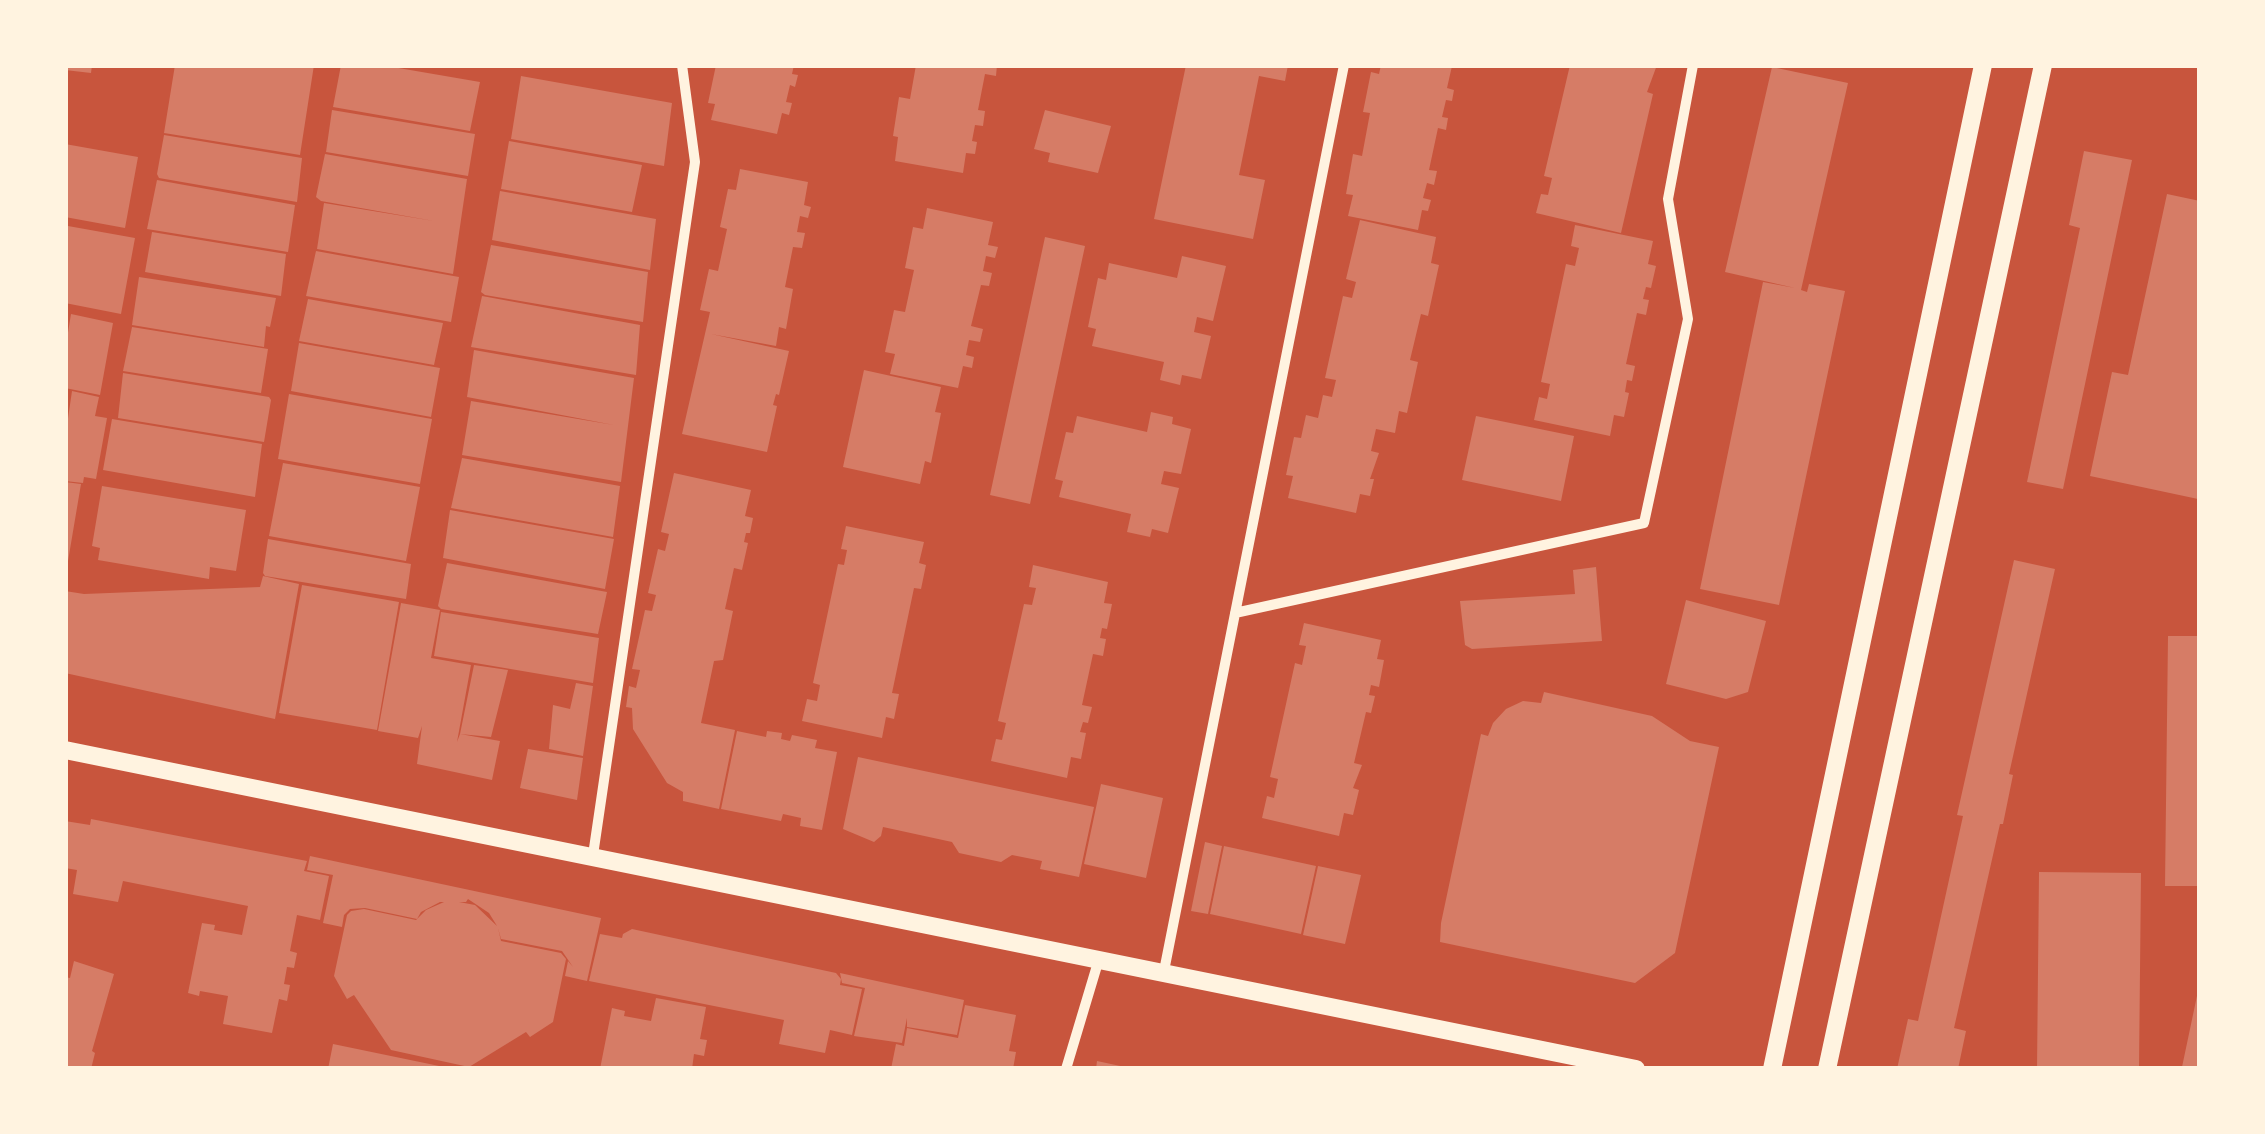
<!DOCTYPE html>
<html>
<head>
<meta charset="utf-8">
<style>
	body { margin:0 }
	#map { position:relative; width:2265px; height:1134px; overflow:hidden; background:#c8553d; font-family:Overpass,sans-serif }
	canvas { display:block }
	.frame { position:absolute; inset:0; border:68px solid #fff3e0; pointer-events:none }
</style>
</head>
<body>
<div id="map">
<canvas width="2265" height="1134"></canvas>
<div class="frame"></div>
</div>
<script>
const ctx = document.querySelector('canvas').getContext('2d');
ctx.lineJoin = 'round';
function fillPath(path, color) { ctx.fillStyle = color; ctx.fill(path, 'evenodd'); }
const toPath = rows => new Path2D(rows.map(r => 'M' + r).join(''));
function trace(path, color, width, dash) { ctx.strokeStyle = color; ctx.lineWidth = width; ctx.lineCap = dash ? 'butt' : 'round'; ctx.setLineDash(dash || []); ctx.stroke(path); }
fillPath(toPath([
	[65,65,92,65,91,73,65,70],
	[175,65,314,65,300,155,164,133],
	[341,65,381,65,480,82,470,131,333,107],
	[716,65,794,65,792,74,798,75,795,87,790,85,786,102,792,103,789,115,782,113,777,134,711,120,715,104,708,103],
	[916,65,997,65,996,76,985,74,978,110,985,111,983,126,975,125,972,141,977,142,975,154,966,153,963,173,895,161,898,137,893,136,899,97,910,99],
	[1186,65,1288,65,1285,81,1259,76,1239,175,1265,180,1253,239,1154,219],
	[1381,65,1452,66,1447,88,1454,90,1452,101,1446,100,1442,117,1448,118,1446,130,1438,128,1429,170,1437,171,1434,185,1427,183,1423,198,1431,200,1428,211,1422,210,1418,230,1348,216,1353,195,1346,194,1353,154,1362,156,1370,113,1363,112,1371,72,1379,74],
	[1570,65,1657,65,1647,92,1653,94,1621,233,1536,213,1541,194,1548,195,1552,178,1544,176],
	[1772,67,1848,83,1801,290,1807,292,1809,284,1845,291,1779,605,1700,589,1763,282,1795,288,1725,272],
	[521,76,672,103,664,166,511,139],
	[332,110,475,134,468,176,326,152],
	[1045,110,1111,126,1098,173,1048,162,1050,153,1034,149],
	[164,135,302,158,297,202,159,178,157,174],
	[509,141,642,165,632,212,501,189],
	[65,144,138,157,125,228,65,217],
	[2084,151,2132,160,2063,489,2027,482,2080,228,2069,225],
	[325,154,467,179,453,274,317,249,324,203,434,221,321,201,316,197],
	[740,169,808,182,804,205,811,207,808,218,800,216,797,232,805,233,802,248,793,247,785,287,793,289,786,329,779,327,776,346,711,334,789,351,779,395,776,394,773,405,777,406,767,452,682,434,710,312,700,310,709,269,718,271,727,229,720,227,728,189,736,190],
	[157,180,295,205,288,252,147,229],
	[500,191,656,219,650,270,492,240],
	[2167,194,2200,201,2198,499,2090,476,2112,372,2128,375],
	[927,208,993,222,988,245,998,247,995,258,986,256,983,271,992,273,989,286,981,285,971,326,983,329,980,342,969,340,966,355,974,357,972,368,963,366,958,388,890,374,895,354,885,352,894,310,905,312,914,270,905,268,913,227,923,229],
	[1360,220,1436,237,1431,263,1439,265,1428,316,1421,314,1410,360,1418,362,1407,413,1399,411,1395,433,1376,429,1371,451,1379,453,1370,479,1374,479,1370,496,1360,494,1356,513,1288,498,1293,476,1286,475,1294,437,1301,438,1306,415,1318,418,1323,395,1332,397,1336,380,1325,378,1343,296,1352,298,1356,282,1346,279],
	[1575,225,1653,241,1648,264,1656,266,1651,288,1646,287,1643,299,1649,300,1646,315,1637,313,1626,364,1635,366,1632,381,1627,380,1625,392,1629,393,1624,417,1614,415,1610,436,1534,420,1539,397,1547,399,1550,384,1541,382,1566,264,1575,266,1579,248,1571,246],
	[68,226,135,238,121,314,65,303],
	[152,232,286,254,281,296,145,272],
	[1045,237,1085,246,1030,504,990,495],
	[491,245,648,272,643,322,485,295,481,292],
	[316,251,459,277,451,322,306,296],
	[1182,256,1226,266,1213,321,1197,317,1194,332,1211,336,1201,379,1182,375,1180,385,1160,380,1164,362,1092,346,1096,329,1088,327,1098,278,1106,280,1109,263,1177,278],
	[139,277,276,298,270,327,266,326,264,347,132,325],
	[482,296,640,325,636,375,471,347],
	[308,299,443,323,434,365,299,341],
	[71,314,113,323,100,395,65,388,65,351],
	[132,327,268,349,261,393,123,371],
	[299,343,440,368,431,417,291,391],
	[474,350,634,378,621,482,462,455,471,401,614,425,467,397],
	[864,370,941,387,935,412,941,413,931,463,925,461,920,484,843,467],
	[123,373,269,397,271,400,264,442,118,418],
	[72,391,99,397,95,416,107,418,96,479,84,477,83,483,65,481,65,439],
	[289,394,432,419,420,484,278,459],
	[1151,412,1173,417,1172,424,1191,429,1181,474,1164,471,1161,484,1179,488,1168,533,1152,529,1150,537,1127,532,1131,514,1059,497,1063,481,1055,479,1066,432,1073,433,1077,416,1147,432],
	[1476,416,1574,436,1561,501,1462,480],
	[112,419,262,444,255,497,103,470],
	[462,458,620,486,613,537,451,508],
	[283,463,420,487,406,561,269,536],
	[674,473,751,490,745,516,753,518,750,533,746,533,744,542,748,543,742,570,734,568,725,609,733,611,723,660,714,661,701,723,735,730,719,809,683,801,683,792,667,783,633,729,632,708,626,707,629,686,636,688,640,670,632,669,645,610,652,611,656,595,648,593,658,549,665,551,669,534,661,532],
	[65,482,81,484,67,567,65,567],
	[102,486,246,510,236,571,210,567,209,579,98,560,100,548,92,546],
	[450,510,614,539,605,589,443,558],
	[846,526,924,542,919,563,926,565,921,589,914,588,892,693,899,694,894,719,886,717,882,738,802,721,807,699,817,701,820,685,813,683,838,564,844,565,847,550,841,549],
	[268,539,411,564,406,599,265,576,263,573],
	[2014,560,2055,569,2009,774,2013,775,2003,824,2000,824,1954,1028,1966,1031,1958,1069,1897,1069,1908,1019,1918,1021,1963,816,1957,815],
	[447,563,607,592,598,634,441,609,438,606],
	[1033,565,1108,582,1104,603,1112,604,1107,629,1102,628,1100,638,1106,639,1103,656,1093,654,1082,705,1092,707,1088,723,1083,722,1080,732,1086,733,1081,759,1071,757,1067,778,991,761,996,739,1002,740,1006,723,998,721,1024,604,1032,605,1036,588,1029,587],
	[1596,567,1602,641,1472,649,1465,645,1460,601,1575,594,1573,570],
	[263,576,299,584,275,719,65,673,65,591,84,594,260,587],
	[302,585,399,602,377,730,279,713],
	[1686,600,1766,621,1748,692,1726,699,1666,684],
	[401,603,440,610,431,658,471,665,457,742,460,734,500,741,492,780,417,764,422,726,418,738,378,731],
	[441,612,599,638,593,683,434,656],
	[1304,623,1381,640,1377,659,1384,660,1379,687,1371,685,1369,695,1375,696,1371,713,1366,712,1354,763,1362,765,1353,788,1359,790,1353,815,1344,813,1339,836,1262,818,1267,796,1274,798,1278,779,1270,777,1295,663,1302,665,1306,646,1299,645],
	[2168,636,2200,636,2200,886,2165,886],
	[474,665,508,670,491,737,460,734],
	[576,683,593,686,583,756,549,749,553,705,570,709],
	[1544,692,1652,716,1690,741,1719,747,1675,953,1635,983,1440,942,1441,923,1481,734,1488,736,1493,723,1506,709,1523,701,1541,703],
	[737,731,766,737,767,731,782,733,781,739,790,741,792,735,817,740,815,748,837,752,822,830,800,826,801,818,783,814,781,821,721,809],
	[528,749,583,758,577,800,520,788],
	[858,757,1094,807,1079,877,1040,869,1042,861,1012,855,1001,862,959,853,952,842,883,827,881,836,874,842,843,829],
	[1101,784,1163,798,1146,878,1084,864],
	[91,819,307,861,304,871,329,876,320,920,297,915,290,951,297,953,294,968,287,967,284,984,290,985,287,1001,279,999,272,1033,223,1024,228,996,200,991,199,996,188,993,202,923,215,925,214,930,242,935,248,906,123,881,118,902,73,894,77,870,65,868,65,821,90,825],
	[1205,842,1222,846,1208,914,1191,911],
	[1224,846,1316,866,1301,934,1210,914],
	[310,856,601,918,587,981,565,976,568,961,573,967,562,951,501,939,498,928,501,941,561,953,566,959,553,1022,530,1037,526,1032,469,1067,391,1050,354,995,347,999,334,976,347,915,351,911,364,909,416,920,426,910,444,902,459,902,475,905,497,926,489,913,468,899,466,902,440,902,421,912,417,919,365,908,350,909,344,915,342,927,323,923,333,875,307,870],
	[1318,866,1361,875,1345,944,1303,935],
	[2039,872,2141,873,2139,1069,2037,1069],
	[632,929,836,973,841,979,840,985,862,989,852,1035,830,1030,825,1053,779,1044,784,1020,589,981,600,934,622,938,623,934],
	[74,961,114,974,92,1051,95,1053,91,1069,65,1069,65,977,70,978],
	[840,973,964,1000,957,1035,907,1027,907,1018,902,1043,854,1036,865,988,842,983],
	[2198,991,2200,1069,2189,1069,2182,1067],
	[656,998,706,1007,700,1039,707,1040,704,1056,694,1054,692,1069,600,1069,612,1008,625,1011,624,1016,651,1021],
	[965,1005,1016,1015,1009,1051,1016,1052,1013,1069,891,1069,896,1044,904,1046,907,1028,958,1038],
	[333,1044,444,1067,444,1069,328,1069],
	[1097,1061,1125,1067,1125,1069,1096,1069]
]), '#d67c66');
trace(toPath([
	[1235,613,1644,523,1688,319,1668,199,1693,65],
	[593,855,695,162,682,65],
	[1164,971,1344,65],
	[1066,1069,1099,959]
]), '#fff3e0', 10);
trace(toPath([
	[65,750,1636,1069],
	[1772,1069,1983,65],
	[1827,1069,2043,65]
]), '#fff3e0', 18);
</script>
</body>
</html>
